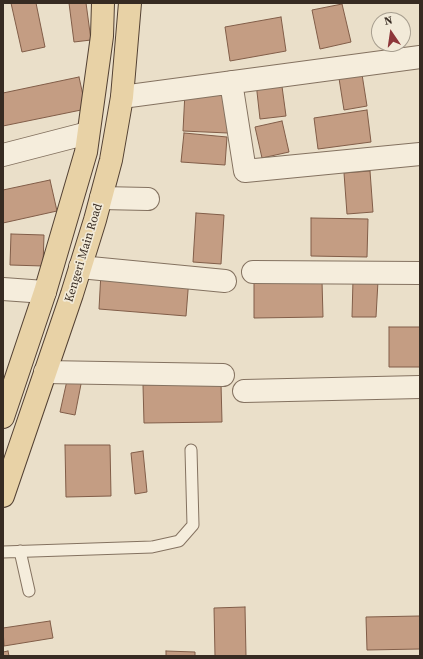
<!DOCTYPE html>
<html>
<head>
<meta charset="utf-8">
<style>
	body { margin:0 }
	#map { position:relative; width:423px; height:659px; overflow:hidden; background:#eadfc9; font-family:"Source Serif 4",serif }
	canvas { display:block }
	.frame { position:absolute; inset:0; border:4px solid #372b22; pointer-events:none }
	.north { position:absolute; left:371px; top:12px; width:40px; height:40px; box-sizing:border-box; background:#f2ead8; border:1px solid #a79e8f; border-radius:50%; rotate:347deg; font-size:11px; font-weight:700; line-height:16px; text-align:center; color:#372b22 }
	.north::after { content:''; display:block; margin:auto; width:14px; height:18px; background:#8d3639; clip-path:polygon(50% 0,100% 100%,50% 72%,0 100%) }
</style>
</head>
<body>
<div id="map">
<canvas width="423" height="659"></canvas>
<div class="frame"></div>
<div class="north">N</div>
</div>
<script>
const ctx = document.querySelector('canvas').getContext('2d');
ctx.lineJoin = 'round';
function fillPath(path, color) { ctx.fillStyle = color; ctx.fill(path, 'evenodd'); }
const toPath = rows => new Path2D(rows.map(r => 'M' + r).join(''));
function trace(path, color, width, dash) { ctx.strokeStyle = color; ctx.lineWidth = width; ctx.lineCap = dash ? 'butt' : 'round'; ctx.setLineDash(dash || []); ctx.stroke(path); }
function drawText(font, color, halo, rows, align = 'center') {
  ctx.font = font + ' "Source Serif 4",serif'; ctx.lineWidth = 3.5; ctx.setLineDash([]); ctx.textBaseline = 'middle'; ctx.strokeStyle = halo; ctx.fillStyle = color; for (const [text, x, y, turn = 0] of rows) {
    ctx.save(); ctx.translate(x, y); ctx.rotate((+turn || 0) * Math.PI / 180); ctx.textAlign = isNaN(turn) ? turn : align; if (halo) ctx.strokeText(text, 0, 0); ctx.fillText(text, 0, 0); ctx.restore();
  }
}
const building = toPath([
	[11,3,36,3,45,47,22,52,11,3],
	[69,3,86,3,91,40,74,42,69,3],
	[342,4,351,42,320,49,312,10,342,4],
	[281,17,286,51,230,61,225,27,281,17],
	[361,68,367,106,344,110,338,72,361,68],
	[79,77,86,109,3,126,3,93,79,77],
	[281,79,286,116,260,119,256,83,281,79],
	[185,92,230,94,228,133,183,131,185,92],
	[367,110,371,142,318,149,314,118,367,110],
	[282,121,289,152,262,158,255,127,282,121],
	[184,133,227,137,225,165,181,162,184,133],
	[370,171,373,212,347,214,344,173,370,171],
	[50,180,57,211,3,223,3,190,50,180],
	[196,213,224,215,221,264,193,262,196,213],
	[311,218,368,219,367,257,311,256,311,218],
	[11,234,44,235,43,266,10,265,11,234],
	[101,272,189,278,186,316,99,309,101,272],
	[353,280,378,281,376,317,352,317,353,280],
	[254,281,322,281,323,317,254,318,254,281],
	[389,327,420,327,420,367,389,367,389,327],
	[68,376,82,379,75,415,60,412,68,376],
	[221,383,222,422,144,423,143,385,221,383],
	[65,445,110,445,111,496,66,497,65,445],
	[143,451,147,492,135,494,131,453,143,451],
	[245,607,246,656,215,656,214,608,245,607],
	[420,616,420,649,367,650,366,617,420,616],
	[50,621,53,638,4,646,3,628,50,621],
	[8,651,9,656,3,656,3,652,8,651],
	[166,651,195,652,195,656,166,656,166,651]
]);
fillPath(building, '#c49d83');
trace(building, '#815d48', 1);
const lane = toPath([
	[20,551,29,591],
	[3,552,152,547,179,541,193,525,191,450]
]);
const street = toPath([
	[231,82,245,171,420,154],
	[122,97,420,57],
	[3,155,88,133],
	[101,198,148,199],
	[80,267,225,281],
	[253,272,420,273],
	[3,289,45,292],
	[45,372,223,375],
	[244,391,420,387]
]);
const primary = toPath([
	[3,417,45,292,86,152,102,36,103,3],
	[3,496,72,294,95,220,111,160,122,97,130,3]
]);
trace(lane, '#847260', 13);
trace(street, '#847260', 24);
trace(primary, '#534133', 24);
trace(lane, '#f5eddc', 11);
trace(street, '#f5eddc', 22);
trace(primary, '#e8d2a6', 22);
drawText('12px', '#372b22', '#f2ead8', [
	["Kengeri Main Road",84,253,-73]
]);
</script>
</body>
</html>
